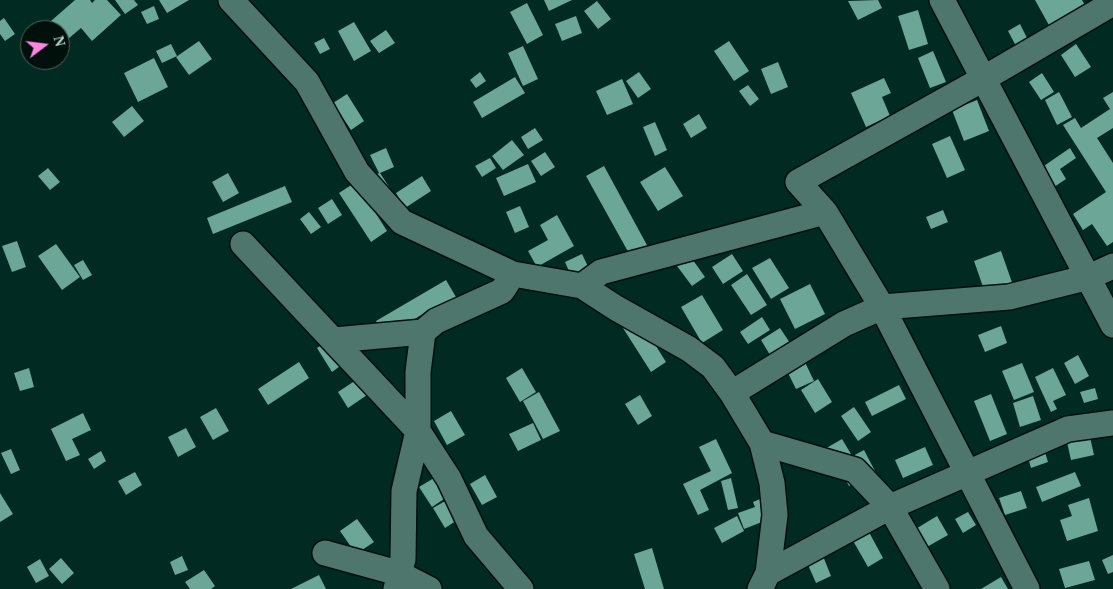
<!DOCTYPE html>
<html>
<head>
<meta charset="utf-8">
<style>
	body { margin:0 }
	#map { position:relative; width:1113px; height:589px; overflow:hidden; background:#012a22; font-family:Georgia,serif }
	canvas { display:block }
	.north { position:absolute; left:20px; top:20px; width:50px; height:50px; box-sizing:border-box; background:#02100c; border:1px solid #50615c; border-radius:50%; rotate:75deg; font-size:14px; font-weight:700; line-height:20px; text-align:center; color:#c5dad4 }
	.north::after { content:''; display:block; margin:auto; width:18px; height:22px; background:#fe86e1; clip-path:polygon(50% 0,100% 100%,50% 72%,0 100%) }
</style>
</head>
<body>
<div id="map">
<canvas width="1113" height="589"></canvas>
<div class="north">N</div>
</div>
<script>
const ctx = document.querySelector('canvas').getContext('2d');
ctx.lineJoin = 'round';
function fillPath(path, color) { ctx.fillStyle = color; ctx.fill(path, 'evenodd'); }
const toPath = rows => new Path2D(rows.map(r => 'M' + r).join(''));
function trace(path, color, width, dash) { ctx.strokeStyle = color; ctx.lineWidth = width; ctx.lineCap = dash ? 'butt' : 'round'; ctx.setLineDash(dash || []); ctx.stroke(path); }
fillPath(toPath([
	[75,0,90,0,92,3,95,0,107,0,121,15,92,41,81,28,68,39,51,21],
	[115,0,134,0,138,5,125,14],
	[159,0,189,0,167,13],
	[544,0,572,0,549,11],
	[878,0,882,8,858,20,848,1],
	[1035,0,1082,0,1086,7,1050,27],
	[597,1,611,19,598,29,584,11],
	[527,3,543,35,527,44,510,12],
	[154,6,159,19,147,24,141,12],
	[918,10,928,44,909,50,898,16],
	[576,16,582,33,562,41,555,24],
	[4,18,15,34,5,41,0,34,0,21],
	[354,22,371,51,354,61,338,31],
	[1020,24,1028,40,1016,46,1008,31],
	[386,30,395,43,379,53,370,41],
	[324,38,330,49,320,54,314,43],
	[199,41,212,59,189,75,176,57],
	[729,41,749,71,734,81,714,51],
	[171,44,177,56,162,63,156,51],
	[1076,44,1091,67,1075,77,1061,55],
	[523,46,538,79,523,86,508,53],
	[933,51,946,82,930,88,918,58],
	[154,58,168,87,138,102,124,73],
	[778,62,788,87,771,94,761,69],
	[480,72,486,81,476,88,470,80],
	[639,72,651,89,638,98,626,81],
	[1042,73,1054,92,1041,100,1029,82],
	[515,77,525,93,482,118,473,102],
	[884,78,891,93,882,97,890,116,866,127,851,93],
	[622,79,633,104,607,115,596,91],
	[748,85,759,99,750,106,739,91],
	[1059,92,1072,117,1057,125,1045,100],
	[1113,92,1113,128,1097,138,1113,163,1113,242,1107,246,1092,224,1083,230,1073,214,1106,192,1063,125,1075,118,1081,128,1110,109,1103,98],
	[347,94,364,121,351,130,333,103],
	[977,100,989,131,964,141,952,110],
	[132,106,144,121,124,137,112,122],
	[699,114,707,128,691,138,683,124],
	[655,122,667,150,655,156,643,127],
	[535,128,543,140,528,149,521,137],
	[950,136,965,170,947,178,932,144],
	[512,140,524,155,503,170,492,156],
	[386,148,394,167,380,173,406,213,363,184,379,173,370,155],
	[1070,148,1076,158,1060,169,1066,179,1051,189,1038,170],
	[545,152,555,167,541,176,531,161],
	[490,158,496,168,482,177,475,166],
	[528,164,536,182,504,196,496,178],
	[604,166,648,247,631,257,586,176],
	[665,167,683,196,658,211,640,182],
	[48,168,60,182,50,190,38,176],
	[228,173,239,193,223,202,212,182],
	[422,176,431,191,405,208,396,193],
	[356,182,387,231,371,242,339,193],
	[285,186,292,202,213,234,207,218],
	[332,199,342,215,328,224,318,208],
	[520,206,529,227,515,233,506,212],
	[943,210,948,222,931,229,926,217],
	[309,212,321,227,311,234,300,219],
	[557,215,574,246,537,267,528,251,548,240,540,225],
	[17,241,26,267,12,272,2,246],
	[56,244,80,277,62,290,38,256],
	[1001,251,1015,291,988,301,974,261],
	[582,254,593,277,575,285,565,262],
	[732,254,743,271,723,284,712,267],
	[690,256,705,277,692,286,677,266],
	[770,258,789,288,771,299,752,268],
	[83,260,92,275,83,280,74,265],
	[747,274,767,305,751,315,731,285],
	[446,280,466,314,447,325,436,306,385,337,376,321],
	[810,284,825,314,795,329,780,299],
	[702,295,723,330,702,343,681,307],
	[762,317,770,330,748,344,740,332],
	[639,319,666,362,651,372,623,328],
	[1001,326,1007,343,985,352,978,335],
	[780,328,790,343,770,355,761,340],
	[332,338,347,361,332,372,317,348],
	[1078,355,1089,376,1075,384,1064,363],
	[802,356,814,381,796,389,784,365],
	[299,362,309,378,268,405,258,389],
	[1022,363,1034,392,1014,400,1002,371],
	[29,368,34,387,20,391,14,373],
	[522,368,536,392,520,402,506,378],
	[1053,368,1066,395,1053,401,1057,409,1051,412,1035,377],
	[818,379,832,402,815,413,801,390],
	[356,380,367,395,348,408,338,392],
	[899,385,906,399,872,416,865,402],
	[1095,388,1098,399,1084,403,1080,392],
	[539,392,560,431,543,439,523,401],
	[991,394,1007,434,990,441,974,401],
	[640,395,652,416,638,425,625,404],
	[1033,396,1041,420,1020,427,1013,403],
	[854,407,871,432,858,441,841,416],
	[216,408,229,431,213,440,200,417],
	[451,411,465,435,447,445,434,421],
	[83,413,91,430,72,439,80,455,66,461,51,429],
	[533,423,541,440,518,451,509,434],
	[186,428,196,447,178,457,168,437],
	[1090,437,1094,455,1071,460,1067,442],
	[716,439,732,473,700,490,709,510,698,515,683,484,711,471,699,447],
	[842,439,851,454,832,465,823,450],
	[925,447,933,465,903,478,895,460],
	[11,449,20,470,11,474,1,453],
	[1044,449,1048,462,1031,468,1027,454],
	[864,450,876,473,849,486,838,464],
	[101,451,106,461,94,469,88,459],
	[135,472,142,485,126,495,118,481],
	[1075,472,1081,486,1042,502,1036,487],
	[485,475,497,497,482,505,470,484],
	[434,478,447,497,432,507,419,487],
	[731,478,738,508,728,510,721,481],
	[1021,491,1027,508,1005,515,999,498],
	[0,493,13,514,0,522],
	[772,494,780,515,744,529,738,513,755,507,753,502],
	[1089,498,1098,531,1067,541,1060,520,1072,516,1068,505],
	[447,500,459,519,445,528,433,508],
	[968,512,976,525,963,533,955,519],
	[737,516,744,531,722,543,714,528],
	[937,516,948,535,925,548,914,530],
	[357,519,374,542,356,554,340,531],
	[864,523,883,558,868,567,848,532],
	[652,548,664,589,645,589,634,554],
	[821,551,831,576,816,583,805,558],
	[1113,555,1113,572,1108,574,1102,560],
	[182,556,188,570,175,575,170,562],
	[61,558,74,573,62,584,49,569],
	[40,559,49,576,36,583,27,567],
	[1089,561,1095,580,1065,588,1059,569],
	[204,570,215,586,211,589,190,589,185,582],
	[319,575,326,589,291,589],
	[1001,577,1008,589,981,589]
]), '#6ca697');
const minor = toPath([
	[231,0,307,82,357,172,402,222,513,274,582,286,616,308,689,349,713,367,732,393,762,443,772,483,775,515,768,573],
	[942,0,1113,325],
	[243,244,418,431,449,479,476,536,521,589],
	[582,286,601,272,825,212],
	[334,340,423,332,436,321,502,291,513,274],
	[732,393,844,324,882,307,1009,297,1089,277,1113,266],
	[762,443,855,470,890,507,937,589],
	[325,553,398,573,429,589],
	[396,589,403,559,404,491,418,431,418,372,423,332],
	[760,589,768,573,890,507,1068,429,1113,423],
	[1027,589,882,307,825,212,798,182,983,79,1113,3]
]);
trace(minor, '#00100c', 28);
trace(minor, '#4f766c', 25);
</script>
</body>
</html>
